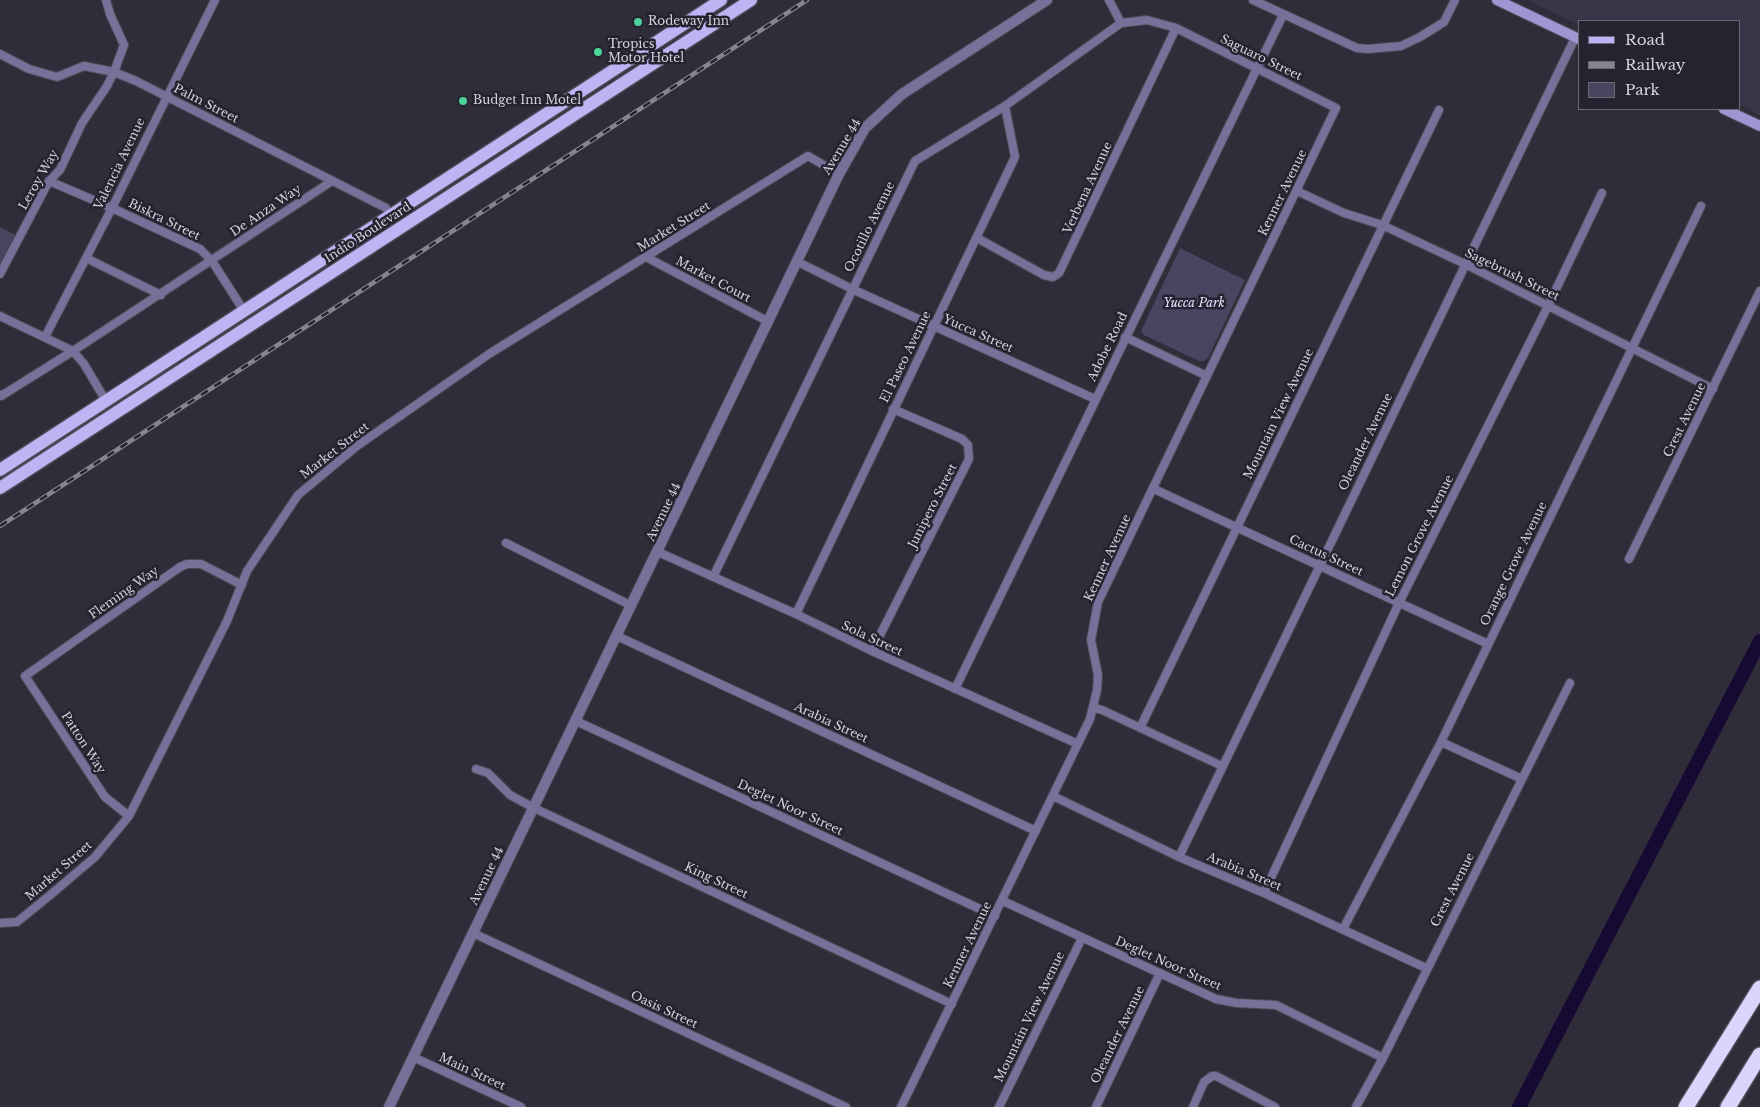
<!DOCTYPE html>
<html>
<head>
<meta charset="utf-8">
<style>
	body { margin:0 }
	#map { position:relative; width:1760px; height:1107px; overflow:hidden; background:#2f2d3a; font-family:"Libre Baskerville",serif }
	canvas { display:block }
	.legend { position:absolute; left:1578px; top:20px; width:162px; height:90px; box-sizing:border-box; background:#252330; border:1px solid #6b6974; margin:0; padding:6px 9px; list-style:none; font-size:15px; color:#d3d2db }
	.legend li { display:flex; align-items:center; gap:10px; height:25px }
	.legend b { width:25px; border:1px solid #6b6974 }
</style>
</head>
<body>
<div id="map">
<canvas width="1760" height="1107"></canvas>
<ul class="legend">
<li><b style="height:6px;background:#c0b3f4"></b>Road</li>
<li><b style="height:6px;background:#86858f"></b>Railway</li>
<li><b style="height:14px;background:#494460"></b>Park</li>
</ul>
</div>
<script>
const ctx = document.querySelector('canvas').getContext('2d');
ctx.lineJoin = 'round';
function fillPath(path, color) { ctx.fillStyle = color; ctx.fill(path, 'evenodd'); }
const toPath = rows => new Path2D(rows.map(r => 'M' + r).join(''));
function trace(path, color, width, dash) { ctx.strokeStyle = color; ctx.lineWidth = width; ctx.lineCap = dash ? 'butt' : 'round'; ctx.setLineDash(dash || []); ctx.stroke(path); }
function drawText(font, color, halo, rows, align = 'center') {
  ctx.font = font + ' "Libre Baskerville",serif'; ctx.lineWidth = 5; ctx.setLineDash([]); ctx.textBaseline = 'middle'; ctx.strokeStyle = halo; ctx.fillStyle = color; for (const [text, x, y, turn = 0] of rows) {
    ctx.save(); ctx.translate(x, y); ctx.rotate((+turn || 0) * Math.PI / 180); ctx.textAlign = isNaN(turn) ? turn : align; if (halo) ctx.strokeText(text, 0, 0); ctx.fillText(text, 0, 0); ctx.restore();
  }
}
fillPath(toPath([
	[1528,0,1760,0,1760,115,1739,105,1739,21,1579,21,1579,25]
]), '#393549');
fillPath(toPath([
	[0,227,15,235,0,264],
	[1180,248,1245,280,1208,358,1204,361,1199,361,1144,335,1141,331]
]), '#494460');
trace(toPath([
	[1519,1107,1760,641]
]), '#170a32', 14);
const minor = toPath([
	[1109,0,1121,23],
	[1253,0,1357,48,1368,49,1401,46,1420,37,1444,22,1455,0],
	[0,54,29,69,57,77,84,66,114,72,136,81,386,208,390,216],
	[49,181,112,208,200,249,212,261,244,311],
	[1297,191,1344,213,1382,225,1465,264,1713,389],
	[977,238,1044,275,1053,277,1059,273,1176,28],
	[646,257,769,322],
	[86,258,161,295],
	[798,262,852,289,1095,399],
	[0,274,49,181,60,170,82,123,107,86,114,72,124,45,110,14,106,0],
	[0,316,73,351,84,364,106,401],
	[45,337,112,208,215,0],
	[1125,337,1207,376],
	[0,395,1,396,73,351,332,181],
	[1154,489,1488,644],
	[506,543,632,606],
	[658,552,796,614,872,651,1078,744],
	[1629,559,1760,291],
	[713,577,915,161,1005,106,1121,23,1147,20,1176,28,1336,108,1098,602,1091,640,1098,675,1097,690,1090,719,901,1107],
	[796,614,1015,157,1005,106],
	[617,636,1036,831],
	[872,651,969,459,968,445,962,439,893,409],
	[955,689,1283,15],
	[1094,708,1102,710,1222,766],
	[576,721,995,916],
	[1140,728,1439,110],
	[1441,742,1522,779],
	[476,769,488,773,510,795,534,808,952,1004],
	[1053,796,1179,857,1264,893,1426,968],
	[129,816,105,797,25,676,180,567,187,564,201,564,242,585],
	[1179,857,1575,38],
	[1264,893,1399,603,1548,306,1602,193],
	[1003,901,1216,999,1237,1003,1276,1005,1383,1058],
	[0,923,17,922,49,896,95,857,129,816,227,621,247,571,298,495,357,446,489,354,808,156,839,174],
	[1343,929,1441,742,1701,206],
	[473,933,846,1107],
	[413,1057,521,1107],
	[999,1107,1082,938],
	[1096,1107,1160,973],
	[1193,1107,1204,1082,1212,1076,1216,1076,1275,1107],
	[1356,1107,1383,1058,1570,683]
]);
const tertiary = toPath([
	[389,1107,839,174,865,128,902,94,1047,0]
]);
const secondary = toPath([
	[1497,0,1579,39],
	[1724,109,1760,126]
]);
const primary = toPath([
	[0,470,721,0],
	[0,488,751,0]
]);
const motorway = toPath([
	[1686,1107,1760,988],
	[1728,1107,1760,1055]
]);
trace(minor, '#4d4b57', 10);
trace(tertiary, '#4d4b57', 12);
trace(secondary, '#4d4b57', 12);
trace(primary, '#4d4b57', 15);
trace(motorway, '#4d4b57', 18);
trace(minor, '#777098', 8);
trace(tertiary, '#777098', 10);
trace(secondary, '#a194d3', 10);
trace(primary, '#c0b3f4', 12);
trace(motorway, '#dbd4fc', 15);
const rail = toPath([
	[0,526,807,0]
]);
trace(rail, '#86858f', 4.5);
trace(rail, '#252330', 2.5, [8]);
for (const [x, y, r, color] of [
	[638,22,5,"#4cd39a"],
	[598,52,5,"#4cd39a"],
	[463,101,5,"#4cd39a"]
]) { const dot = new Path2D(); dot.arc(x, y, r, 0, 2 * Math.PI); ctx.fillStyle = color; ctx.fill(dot); trace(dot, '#252330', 2); }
drawText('12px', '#d3d2db', '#252330', [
	["Rodeway Inn",648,22],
	["Tropics",608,45],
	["Motor Hotel",608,59],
	["Budget Inn Motel",473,101]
], 'left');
drawText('12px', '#d3d2db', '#252330', [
	["Saguaro Street",1261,58,26],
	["Palm Street",206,104,27],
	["Avenue 44",842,147,-59],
	["Valencia Avenue",120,164,-64],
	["Leroy Way",39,180,-60],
	["Verbena Avenue",1088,188,-65],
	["Kenner Avenue",1283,193,-64],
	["De Anza Way",266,211,-34],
	["Biskra Street",164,220,26],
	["Market Street",674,227,-32],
	["Ocotillo Avenue",870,227,-64],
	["Indio Boulevard",368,233,-33],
	["Sagebrush Street",1512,275,26],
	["Market Court",713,280,28],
	["Yucca Street",978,334,24],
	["Adobe Road",1108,347,-64],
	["El Paseo Avenue",906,357,-64],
	["Mountain View Avenue",1279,414,-64],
	["Crest Avenue",1685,420,-64],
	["Oleander Avenue",1366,442,-64],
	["Market Street",335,451,-38],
	["Junipero Street",933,506,-63],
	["Avenue 44",664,512,-64],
	["Lemon Grove Avenue",1420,536,-63],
	["Cactus Street",1326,556,25],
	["Kenner Avenue",1108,558,-65],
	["Orange Grove Avenue",1514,564,-64],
	["Fleming Way",124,593,-35],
	["Sola Street",872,639,25],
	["Arabia Street",831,723,25],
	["Patton Way",83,743,57],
	["Deglet Noor Street",790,808,25],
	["Market Street",59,871,-41],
	["Arabia Street",1244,872,23],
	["Avenue 44",487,876,-64],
	["King Street",716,881,25],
	["Crest Avenue",1453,890,-63],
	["Kenner Avenue",968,945,-64],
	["Deglet Noor Street",1168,964,24],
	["Oasis Street",664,1010,25],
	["Mountain View Avenue",1030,1017,-64],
	["Oleander Avenue",1118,1035,-64],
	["Main Street",472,1072,25]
]);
drawText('italic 12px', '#e4dffe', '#252330', [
	["Yucca Park",1194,304]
]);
</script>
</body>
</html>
